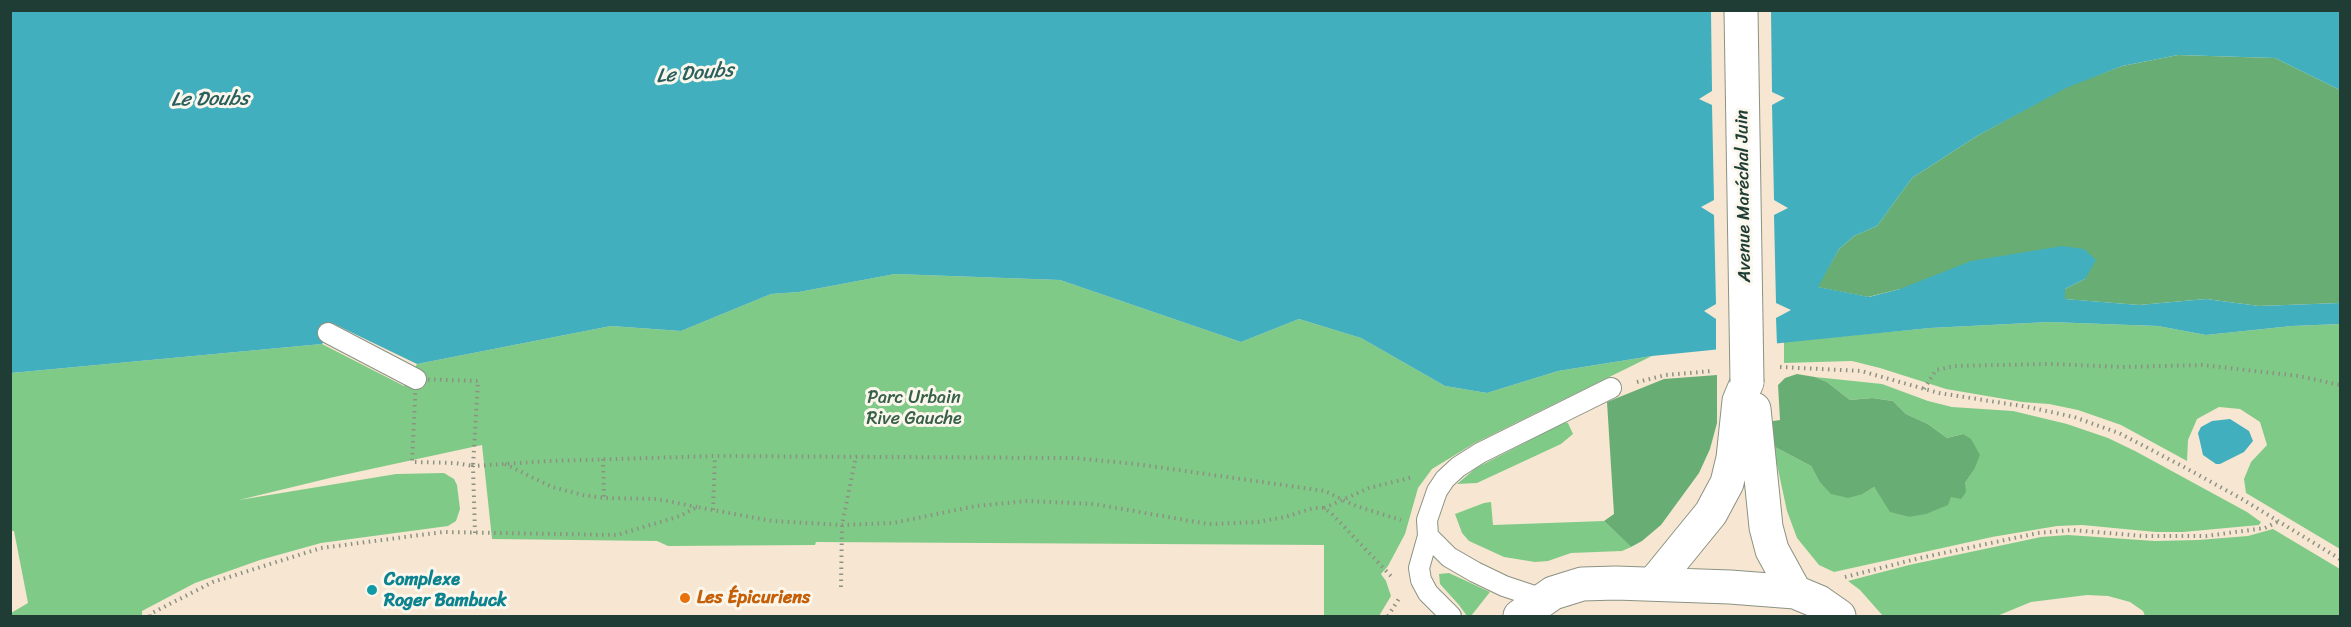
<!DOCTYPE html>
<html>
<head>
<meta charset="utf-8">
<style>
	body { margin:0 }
	#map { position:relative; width:2351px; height:627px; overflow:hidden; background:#f7e7d2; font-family:Sriracha,sans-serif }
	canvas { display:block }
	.frame { position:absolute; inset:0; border:12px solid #1f3d34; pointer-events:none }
</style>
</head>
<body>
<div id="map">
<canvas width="2351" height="627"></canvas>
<div class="frame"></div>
</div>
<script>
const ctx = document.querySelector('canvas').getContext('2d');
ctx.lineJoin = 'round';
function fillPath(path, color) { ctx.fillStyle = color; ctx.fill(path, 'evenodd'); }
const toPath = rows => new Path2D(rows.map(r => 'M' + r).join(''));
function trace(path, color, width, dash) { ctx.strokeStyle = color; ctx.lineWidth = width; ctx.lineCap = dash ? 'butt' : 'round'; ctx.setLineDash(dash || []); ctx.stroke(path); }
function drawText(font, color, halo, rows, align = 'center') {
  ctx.font = font + ' Sriracha,sans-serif'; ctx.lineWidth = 6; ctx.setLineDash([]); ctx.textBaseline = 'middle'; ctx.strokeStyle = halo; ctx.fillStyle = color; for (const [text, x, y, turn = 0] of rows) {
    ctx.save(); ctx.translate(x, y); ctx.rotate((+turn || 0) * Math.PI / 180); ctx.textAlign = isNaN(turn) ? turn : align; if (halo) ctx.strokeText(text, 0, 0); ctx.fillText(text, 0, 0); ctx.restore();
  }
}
fillPath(toPath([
	[895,274,1060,280,1241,342,1299,319,1361,338,1445,386,1487,393,1558,371,1652,356,1473,444,1432,469,1418,488,1405,534,1388,566,1381,574,1386,581,1391,596,1379,616,1324,616,1324,545,816,542,815,545,668,546,657,541,492,539,482,445,334,477,239,500,396,474,444,473,454,479,457,485,460,509,456,521,448,526,321,543,260,560,195,583,142,611,142,616,11,616,11,613,28,603,14,531,11,531,11,373,322,344,404,386,417,364,611,326,681,331,771,294,799,292],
	[2049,322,2158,326,2206,335,2292,326,2340,324,2340,549,2246,493,2244,479,2251,462,2267,445,2260,422,2240,409,2219,407,2197,419,2188,440,2187,461,2121,425,2078,410,2049,404,2022,402,1946,389,1880,368,1852,361,1784,363,1784,342,1930,328],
	[1815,377,1882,384,1928,401,1952,407,2013,411,2067,424,2108,438,2135,451,2247,512,2261,522,2259,525,2183,532,2156,532,2082,525,2057,526,1992,537,1834,572,1819,565,1797,538,1787,511,1773,446,1811,466,1819,481,1863,494,1874,487,1891,512,1908,517,1951,497,1965,483,1974,470,1963,434,1947,438,1928,424,1906,414,1893,401,1872,398,1850,400,1827,382],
	[1565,422,1568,423,1573,434,1561,444,1477,483,1457,484,1476,468],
	[1491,502,1493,525,1604,521,1631,547,1622,551,1571,553,1548,561,1535,562,1504,557,1469,541,1462,533,1455,514,1484,503],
	[2273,529,2340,569,2340,616,2145,616,2143,611,2130,602,2108,596,2087,595,2031,602,1997,616,1883,616,1860,590,1848,581,1909,565,2041,537,2068,535,2155,541,2198,540,2248,536],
	[1449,573,1490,592,1471,616,1467,616,1459,605,1440,584,1439,574]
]), '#80ca87');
fillPath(toPath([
	[2178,55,2275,58,2340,90,2340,303,2259,306,2206,299,2139,305,2064,299,2065,289,2085,279,1900,289,1868,297,1817,287,1839,249,1854,236,1877,226,1912,178,1977,136,2066,87,2122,66],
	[1797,374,1815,377,1827,382,1850,400,1872,398,1893,401,1906,414,1928,424,1947,438,1963,434,1971,439,1980,455,1974,470,1965,483,1966,492,1961,499,1951,497,1948,505,1926,514,1908,517,1890,512,1874,487,1863,494,1848,498,1831,494,1819,481,1811,466,1773,446,1773,421,1780,420,1778,385,1785,378],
	[1717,375,1717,423,1710,449,1699,473,1661,525,1642,541,1631,547,1604,521,1614,514,1607,402,1664,379]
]), '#68ae74');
fillPath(toPath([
	[11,11,2340,11,2340,90,2275,58,2178,55,2122,66,2066,88,1977,136,1912,178,1877,226,1854,236,1839,249,1818,287,1869,297,1900,289,1971,261,2062,246,2084,249,2096,260,2085,279,2065,289,2065,299,2139,305,2206,299,2259,306,2340,303,2340,324,2292,326,2206,335,2158,326,2049,322,1930,328,1652,356,1558,371,1487,393,1445,386,1361,338,1299,319,1241,342,1060,280,895,274,799,292,771,294,681,331,611,326,417,364,334,324,322,344,11,373],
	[2230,419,2249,431,2253,441,2244,452,2220,464,2216,464,2203,455,2198,433,2201,427,2212,421]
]), '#41afbd');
fillPath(toPath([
	[1711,11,1771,11,1772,92,1785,98,1772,105,1774,200,1788,208,1774,215,1776,303,1791,310,1776,318,1777,345,1716,352,1716,319,1704,311,1716,304,1714,215,1701,207,1714,200,1712,105,1699,99,1712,91]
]), '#f7e7d2');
const lane = toPath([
	[328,333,416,379],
	[1428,536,1449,557,1475,572,1504,586,1543,599],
	[1451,616,1428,593,1421,580,1419,568,1428,536,1427,520,1437,491,1445,479,1458,467,1480,453,1611,388]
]);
const secondary = toPath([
	[1754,409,1766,527,1772,550,1795,592],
	[1654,583,1711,513,1727,483,1733,458,1739,401,1747,382],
	[1520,616,1553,593,1582,584,1616,583,1730,587,1795,592,1819,602,1839,616]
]);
trace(lane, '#8b9283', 22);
trace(secondary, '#8b9283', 35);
trace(toPath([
	[1780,367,1861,371,1939,393,2028,407,2074,417,2119,433,2184,467,2242,499,2340,559],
	[416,379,478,381,473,466,456,463,412,462,416,379],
	[1637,382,1666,375,1712,371],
	[1924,389,1936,370,1955,366,2051,364,2123,367,2202,365,2299,376,2340,385],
	[603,459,604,498],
	[505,464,552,487,583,495,604,498,657,499,697,507],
	[1324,508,1369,488,1413,477],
	[713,510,715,456],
	[475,533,473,466,549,461,715,456,1074,458,1136,464,1325,491,1356,506,1401,520],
	[1845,577,1920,558,2038,533,2071,530,2143,536,2206,536,2265,528,2277,522],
	[841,587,842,525,856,456],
	[150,616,150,614,213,582,321,548,443,532,617,535,680,516,697,507,772,521,842,525,893,523,976,506,1027,501,1094,504,1208,524,1258,522,1285,517,1314,508,1324,508,1330,512,1391,576],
	[1388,616,1400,597]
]), '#8b9283', 4, [1.5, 4.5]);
trace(lane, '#fff', 20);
trace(secondary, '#fff', 33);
const secondaryBridge = toPath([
	[1741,10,1747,382]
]);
trace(secondaryBridge, '#8b9283', 35, []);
trace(secondaryBridge, '#fff', 33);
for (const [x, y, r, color] of [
	[372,590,6,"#0f9aa8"],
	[685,598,6,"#e8710a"]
]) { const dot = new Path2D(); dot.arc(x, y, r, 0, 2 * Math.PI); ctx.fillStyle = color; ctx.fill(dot); trace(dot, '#fbf7ec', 2); }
drawText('18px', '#1f3d34', '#fbf7ec', [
	["Avenue Maréchal Juin",1744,196,-91]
]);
drawText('18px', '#376049', '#fbf7ec', [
	["Parc Urbain",914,398],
	["Rive Gauche",914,419]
]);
drawText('bold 18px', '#0d838f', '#fbf7ec', [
	["Complexe",384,580],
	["Roger Bambuck",384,601]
], 'left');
drawText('bold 18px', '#c56008', '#fbf7ec', [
	["Les Épicuriens",697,598]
], 'left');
drawText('italic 20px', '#295f5d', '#fbf7ec', [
	["Le Doubs",695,74,-5],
	["Le Doubs",210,100,-1]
]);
</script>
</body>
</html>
